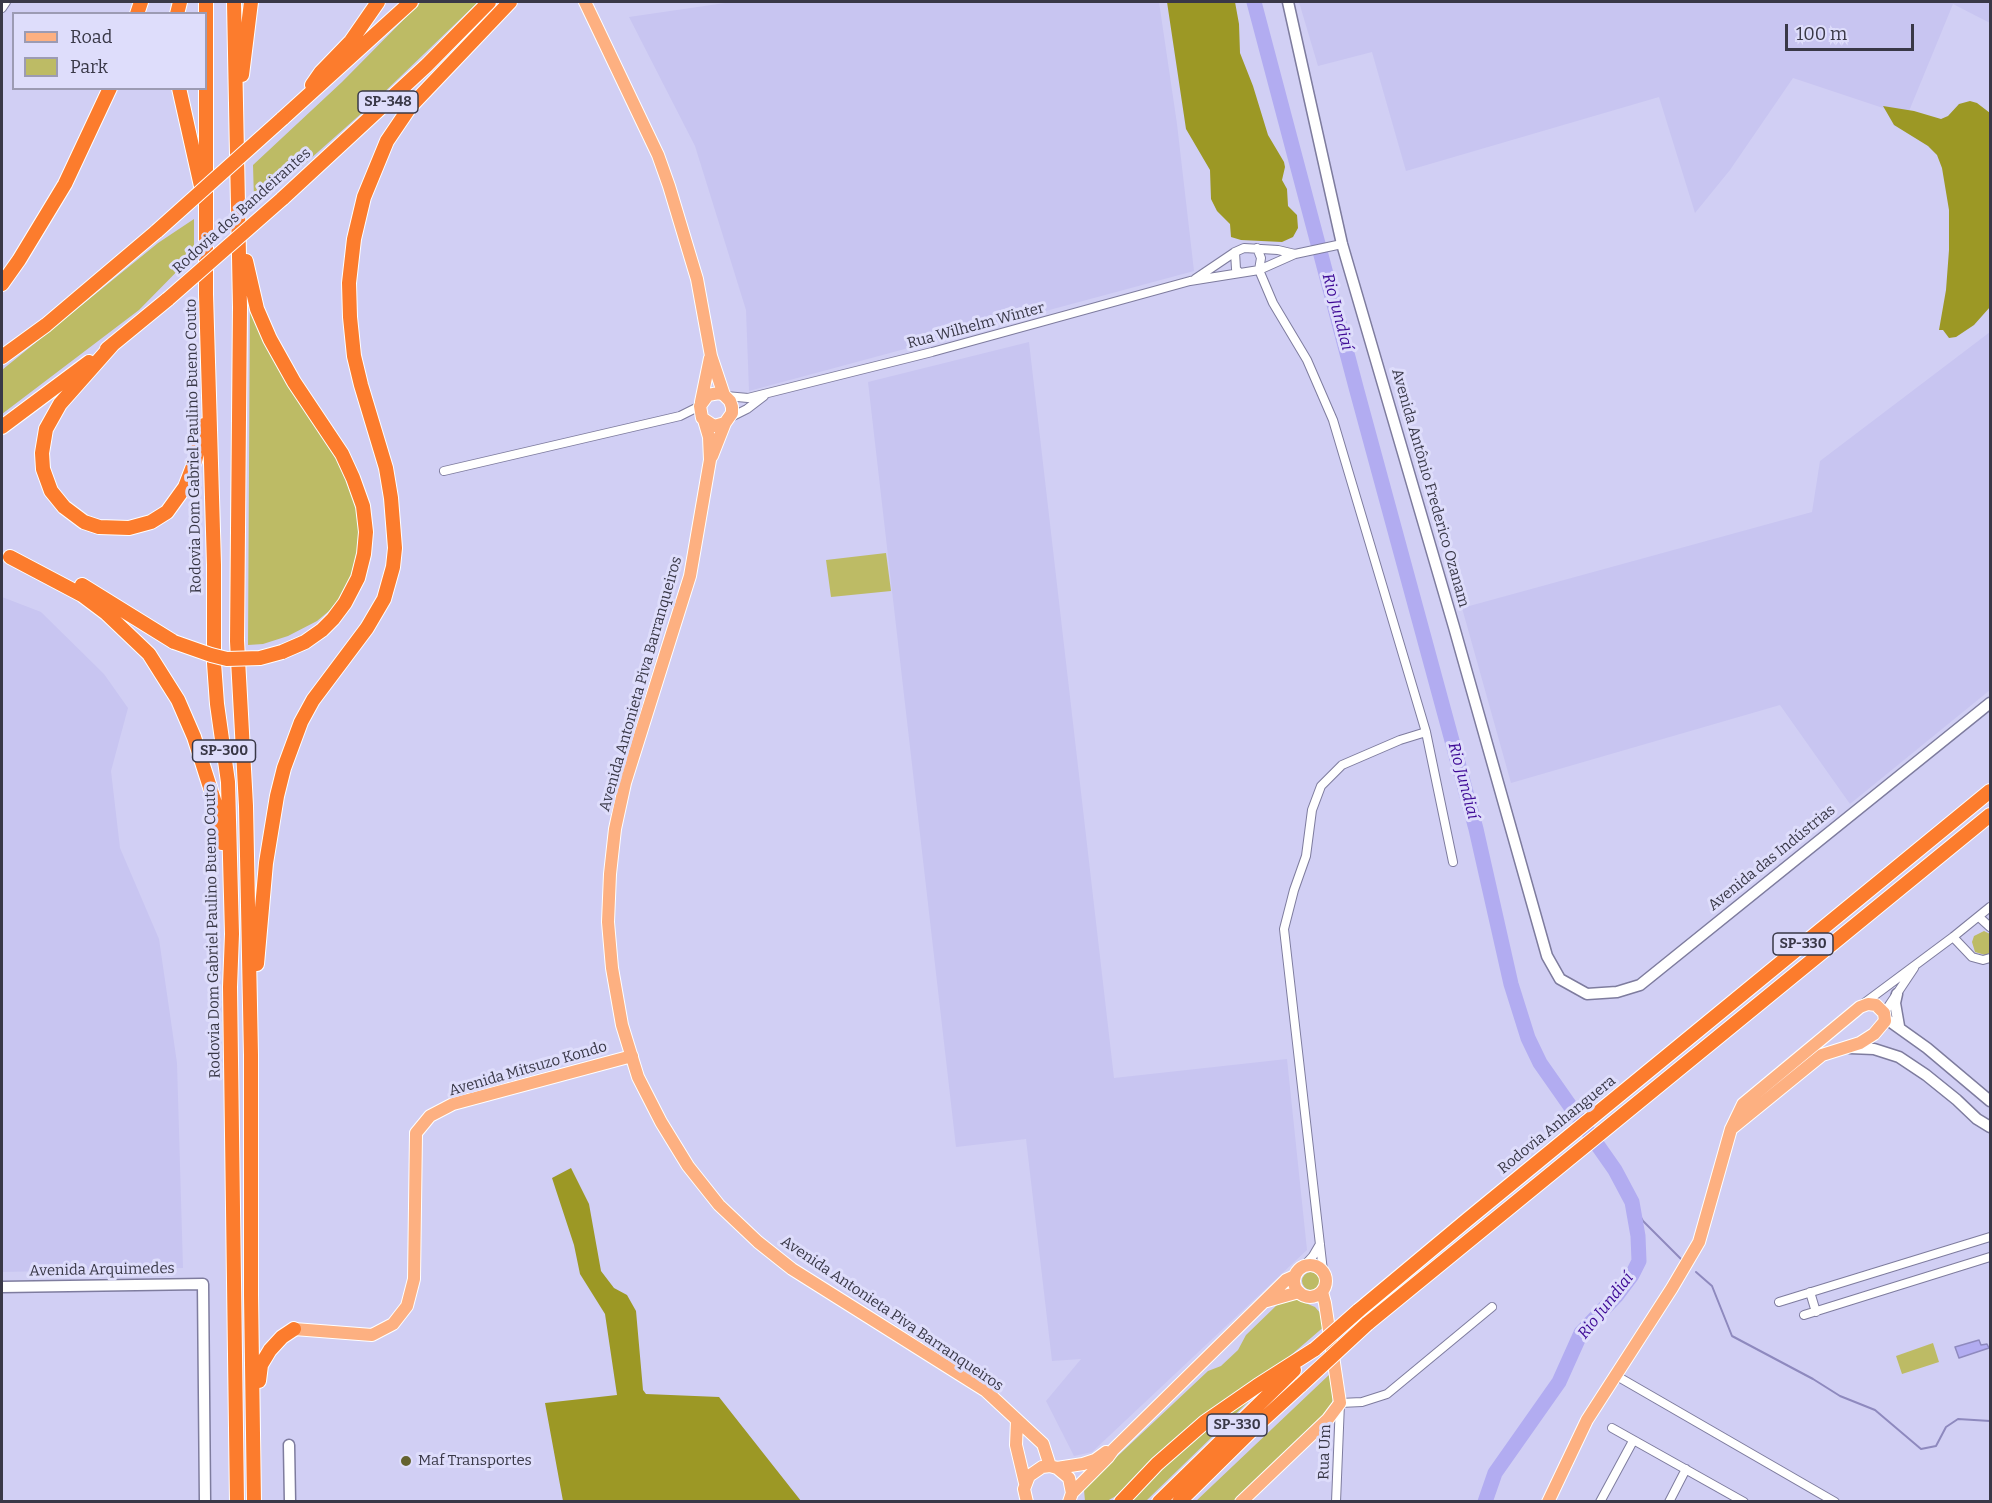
<!DOCTYPE html>
<html>
<head>
<meta charset="utf-8">
<style>
	body { margin:0 }
	#map { position:relative; width:1992px; height:1503px; overflow:hidden; background:#d1cff4; font-family:Bitter,serif }
	canvas { display:block }
	.frame { position:absolute; inset:0; border:3px solid #393847; pointer-events:none }
	.legend { position:absolute; left:12px; top:12px; width:195px; height:78px; box-sizing:border-box; background:#deddfb; border:2px solid #9c9bb3; margin:0; padding:8px 10px; list-style:none; font-size:18px; color:#393847 }
	.legend li { display:flex; align-items:center; gap:12px; height:30px }
	.legend b { width:30px; border:2px solid #9c9bb3 }
	.scale { position:absolute; left:1785px; top:24px; width:129px; height:27px; box-sizing:border-box; border:3px solid #393847; border-top:0; padding-left:8px; font-size:18px; line-height:21px; white-space:nowrap; color:#393847; -webkit-text-stroke:4px #deddfb; paint-order:stroke }
</style>
</head>
<body>
<div id="map">
<canvas width="1992" height="1503"></canvas>
<div class="frame"></div>
<ul class="legend">
<li><b style="height:8px;background:#fdb081"></b>Road</li>
<li><b style="height:16px;background:#bdbb65"></b>Park</li>
</ul>
<div class="scale">100 m</div>
</div>
<script>
const ctx = document.querySelector('canvas').getContext('2d');
ctx.lineJoin = 'round';
function fillPath(path, color) { ctx.fillStyle = color; ctx.fill(path, 'evenodd'); }
const toPath = rows => new Path2D(rows.map(r => 'M' + r).join(''));
function trace(path, color, width, dash) { ctx.strokeStyle = color; ctx.lineWidth = width; ctx.lineCap = dash ? 'butt' : 'round'; ctx.setLineDash(dash || []); ctx.stroke(path); }
function drawText(font, color, halo, rows, align = 'center') {
  ctx.font = font + ' Bitter,serif'; ctx.lineWidth = 6; ctx.setLineDash([]); ctx.textBaseline = 'middle'; ctx.strokeStyle = halo; ctx.fillStyle = color; for (const [text, x, y, turn = 0] of rows) {
    ctx.save(); ctx.translate(x, y); ctx.rotate((+turn || 0) * Math.PI / 180); ctx.textAlign = isNaN(turn) ? turn : align; if (halo) ctx.strokeText(text, 0, 0); ctx.fillText(text, 0, 0); ctx.restore();
  }
}
fillPath(toPath([
	[732,2,1159,2,1177,124,1194,271,749,391,746,310,695,146,629,17],
	[1299,2,1990,2,1990,23,1953,4,1907,116,1793,78,1730,170,1695,213,1659,97,1406,171,1372,52,1318,66],
	[1990,332,1990,690,1850,804,1780,705,1511,783,1462,608,1812,512,1820,461],
	[1029,342,1114,1078,1287,1059,1307,1250,1092,1452,1074,1456,1046,1401,1081,1359,1052,1361,1026,1139,956,1147,868,382],
	[2,597,41,612,104,674,128,708,111,771,120,848,159,939,177,1063,183,1268,2,1272]
]), '#c8c5f1');
fillPath(toPath([
	[421,2,478,2,372,104,273,192,254,200,253,165,342,82],
	[194,219,194,254,139,310,2,414,2,370,158,243],
	[250,290,342,458,364,533,350,586,329,611,317,621,288,636,263,644,248,645],
	[886,553,891,591,831,597,826,560],
	[1984,931,1990,934,1990,953,1985,955,1975,952,1972,942,1974,936],
	'1302 1281a9 9 0 1 1 18 0a9 9 0 1 1-18 0Z',
	[1296,1299,1315,1307,1322,1315,1326,1325,1276,1368,1191,1425,1167,1446,1116,1496,1107,1501,1085,1501,1084,1490,1089,1483,1208,1371,1221,1366,1238,1350,1246,1335,1278,1304,1287,1300],
	[1933,1343,1939,1362,1902,1374,1896,1356],
	[1331,1373,1334,1395,1331,1407,1234,1501,1195,1502],
	[1245,1400,1248,1402,1146,1501,1128,1502,1197,1436]
]), '#bdbb65');
fillPath(toPath([
	[1167,2,1235,2,1239,24,1240,53,1253,86,1268,135,1284,162,1285,167,1282,180,1287,189,1288,206,1297,215,1298,228,1293,237,1282,242,1241,240,1231,237,1230,224,1217,211,1211,199,1210,170,1186,129],
	[1970,101,1977,103,1990,113,1990,307,1974,325,1956,337,1949,338,1943,330,1939,330,1946,290,1949,250,1949,210,1942,168,1937,155,1928,146,1894,125,1883,106,1914,111,1941,119,1948,116,1959,104],
	[571,1168,589,1204,601,1271,614,1288,627,1295,636,1311,643,1390,646,1394,719,1397,801,1501,563,1501,545,1403,617,1395,605,1314,580,1274,574,1245,552,1178]
]), '#9c9825');
const water = toPath([
	[1979,1340,1981,1345,1987,1344,1989,1348,1959,1358,1955,1347,1979,1340]
]);
fillPath(water, '#b2acf1');
trace(water, '#8e89be', 1.5);
trace(toPath([
	[1632,1202,1643,1221,1682,1260],
	[1696,1272,1712,1286,1732,1336,1813,1379,1840,1396,1875,1410,1921,1449,1936,1446,1946,1427,1958,1419,1990,1421]
]), '#8e89be', 2);
trace(toPath([
	[1254,2,1357,391,1476,829,1511,984,1528,1038,1540,1063,1615,1170,1632,1202,1638,1236,1639,1261,1632,1275,1617,1295,1581,1333,1559,1382,1495,1473,1485,1502]
]), '#b2acf1', 15);
const street = toPath([
	[2,8,6,2],
	[1257,248,1261,258,1259,270,1273,303,1307,360,1333,420,1426,732,1453,862],
	[1235,252,1236,269,1240,273],
	[1195,279,1235,252,1244,248,1278,250,1295,254],
	[726,396,748,398,932,352,1190,281,1259,270,1295,254,1342,244],
	[729,418,747,409,764,396],
	[444,471,680,416,700,406],
	[1979,917,1990,927],
	[1953,937,1972,957,1983,960,1990,958],
	[1863,1004,1953,937,1990,907],
	[1884,1013,1914,968],
	[1303,1267,1313,1256,1320,1244],
	[1323,1271,1284,929,1294,890,1306,856,1312,810,1321,786,1342,765,1400,740,1426,732],
	[1810,1292,1816,1312],
	[1779,1302,1990,1237],
	[1804,1315,1990,1257],
	[1615,1375,1835,1502],
	[1612,1428,1744,1502],
	[1336,1502,1340,1403,1362,1402,1387,1394,1492,1307],
	[1600,1502,1633,1441],
	[1669,1502,1686,1469]
]);
const secondary = toPath([
	[1288,2,1342,244,1454,627,1547,956,1560,979,1587,994,1617,992,1640,985,1990,703],
	[1897,994,1895,1003,1899,1026],
	[1885,1018,1927,1048,1990,1101],
	[1850,1048,1874,1049,1899,1057,1926,1075,1957,1100,1977,1119,1990,1127],
	[2,1287,203,1284,205,1502],
	[289,1445,290,1502]
]);
const primary = toPath([
	[585,2,658,155,669,186,697,279,711,356,724,395],
	[701,402,710,358],
	[704,420,709,437,710,460,690,576,625,783,615,829,610,874,608,922,612,968,622,1025,638,1077,661,1122,688,1166,719,1205,758,1242,792,1269,986,1391,1043,1444,1050,1466],
	[712,456,725,423,732,413,732,407,730,401,724,395,719,393,708,395,700,406,702,418,714,426,725,423],
	'1294 1281a16 16 0 1 1 32 0a16 16 0 1 1-32 0Z',
	[1267,1301,1299,1292],
	[294,1329,372,1335,393,1324,407,1306,414,1279,416,1133,430,1116,453,1104,632,1056],
	[1017,1421,1016,1445,1025,1483],
	[1057,1468,1083,1464,1095,1460,1106,1452],
	[1072,1493,1108,1457,1113,1450,1286,1280,1295,1276],
	[1027,1502,1024,1489,1029,1476,1042,1467,1050,1466,1057,1468,1069,1478,1072,1493,1069,1502],
	[1241,1502,1328,1419,1340,1403,1325,1303,1322,1292],
	[1548,1502,1587,1420,1672,1288,1699,1242,1731,1129,1743,1104,1860,1007,1868,1004,1876,1005,1884,1013,1885,1021,1874,1034,1860,1043,1822,1055,1731,1129]
]);
const highway = toPath([
	[206,2,206,294,214,565,214,663,217,704,228,782,232,934,230,987,237,1502],
	[234,2,240,307,237,641,246,806,251,1055,251,1295,254,1502],
	[137,14,141,2],
	[177,14,180,2],
	[242,75,251,2],
	[312,85,321,72,351,41,378,2],
	[179,88,201,186],
	[282,119,411,2],
	[282,199,427,65,489,2],
	[246,261,257,309,270,339,294,382,342,454,353,478,363,506,366,532,364,554,358,578,345,603,333,619,322,630,305,642,282,652],
	[2,284,19,260,65,184,110,88],
	[114,343,60,404,46,429,42,453,43,469,51,491,64,507,84,522,99,527,129,528,151,522,167,512,185,487,195,461,204,425],
	[107,349,168,299],
	[2,357,46,325,157,231],
	[2,427,89,362],
	[10,557,82,595,106,613,149,654,178,700,194,737,215,803,222,843],
	[82,585,174,642],
	[257,964,266,863,277,796,284,768,301,722,313,700,367,628,384,599,393,567,395,548,391,498,386,468,361,385,354,356,350,317,349,283,354,239,364,197,387,141,410,107,510,2],
	[1358,1311,1467,1220,1990,791],
	[1367,1324,1990,815],
	[259,1381,261,1365,270,1350,282,1337,294,1329],
	[1121,1502,1157,1464,1205,1422,1257,1386,1315,1349],
	[1159,1502,1294,1370],
	[1179,1502,1255,1427,1301,1385]
]);
trace(street, '#7e7c9e', 10);
trace(secondary, '#7e7c9e', 13);
trace(primary, '#fff', 14);
trace(highway, '#fff', 16);
trace(street, '#fff', 8);
trace(secondary, '#fff', 10);
trace(primary, '#fdb081', 12);
trace(highway, '#fc7c2d', 14);
const highwayBridge = toPath([
	[157,231,282,119],
	[168,299,282,199],
	[174,642,211,655,227,659,260,658,282,652],
	[1315,1349,1358,1311],
	[1301,1385,1367,1324]
]);
trace(highwayBridge, '#fff', 16, []);
trace(highwayBridge, '#fc7c2d', 14);
for (const [x, y, r, color] of [
	[406,1461,6,"#64622f"]
]) { const dot = new Path2D(); dot.arc(x, y, r, 0, 2 * Math.PI); ctx.fillStyle = color; ctx.fill(dot); trace(dot, '#deddfb', 2); }
for (const [x, y, w] of [
	[388,102,60],
	[224,751,63],
	[1803,944,60],
	[1237,1425,60]
]) { const box = new Path2D(); box.roundRect(x - w / 2, y - 11, w, 22, 4.5); ctx.fillStyle = '#deddfb'; ctx.fill(box); trace(box, '#393847', 1.5); }
drawText('bold 14px', '#393847', null, [
	["SP-348",388,102],
	["SP-300",224,751],
	["SP-330",1803,944],
	["SP-330",1237,1425]
]);
drawText('15px', '#393847', '#deddfb', [
	["Rodovia dos Bandeirantes",242,211,-42],
	["Rua Wilhelm Winter",976,326,-15],
	["Rodovia Dom Gabriel Paulino Bueno Couto",194,446,-91],
	["Avenida Antônio Frederico Ozanam",1430,488,74],
	["Avenida Antonieta Piva Barranqueiros",641,684,-74],
	["Avenida das Indústrias",1772,858,-39],
	["Rodovia Dom Gabriel Paulino Bueno Couto",213,931,-91],
	["Avenida Mitsuzo Kondo",528,1069,-16],
	["Rodovia Anhanguera",1557,1125,-39],
	["Avenida Arquimedes",102,1270,-1],
	["Avenida Antonieta Piva Barranqueiros",892,1314,34],
	["Rua Um",1325,1452,-88]
]);
drawText('15px', '#393847', '#deddfb', [
	["Maf Transportes",418,1461]
], 'left');
drawText('italic 16px', '#3d0895', '#deddfb', [
	["Rio Jundiaí",1337,312,75],
	["Rio Jundiaí",1463,781,75],
	["Rio Jundiaí",1606,1306,-52]
]);
</script>
</body>
</html>
